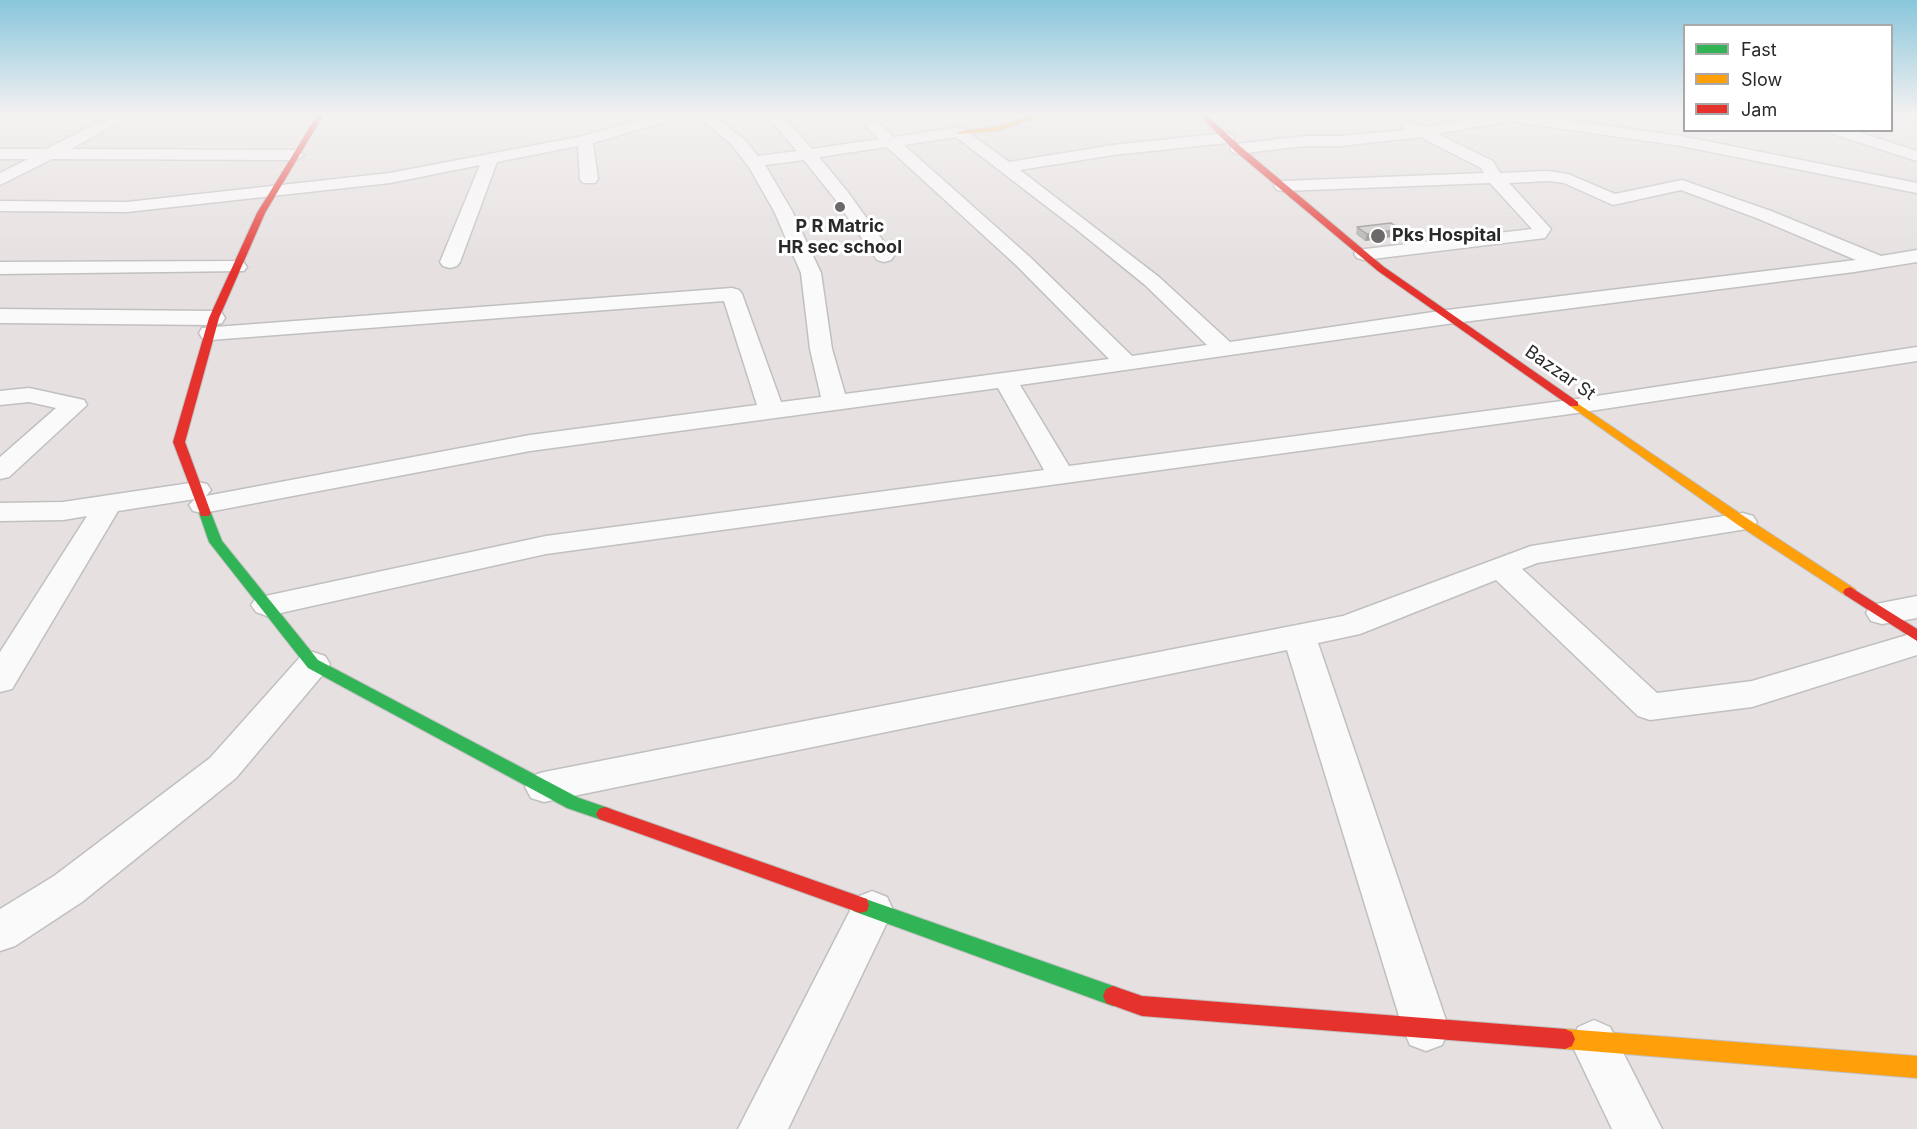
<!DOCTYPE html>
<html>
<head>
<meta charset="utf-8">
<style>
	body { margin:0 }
	#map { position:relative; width:1917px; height:1129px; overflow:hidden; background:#e6e0e0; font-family:Inter,sans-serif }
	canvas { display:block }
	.legend { position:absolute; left:1683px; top:24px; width:210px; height:108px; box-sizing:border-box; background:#fff; border:2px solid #a9a9a9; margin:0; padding:8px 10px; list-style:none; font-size:18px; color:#292929 }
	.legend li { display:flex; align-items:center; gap:12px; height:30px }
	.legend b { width:30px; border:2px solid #a9a9a9 }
</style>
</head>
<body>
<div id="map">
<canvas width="1917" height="1129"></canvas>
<ul class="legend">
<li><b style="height:8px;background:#30b455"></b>Fast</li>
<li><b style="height:8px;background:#ff9f0a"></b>Slow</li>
<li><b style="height:8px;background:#e5322d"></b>Jam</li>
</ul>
</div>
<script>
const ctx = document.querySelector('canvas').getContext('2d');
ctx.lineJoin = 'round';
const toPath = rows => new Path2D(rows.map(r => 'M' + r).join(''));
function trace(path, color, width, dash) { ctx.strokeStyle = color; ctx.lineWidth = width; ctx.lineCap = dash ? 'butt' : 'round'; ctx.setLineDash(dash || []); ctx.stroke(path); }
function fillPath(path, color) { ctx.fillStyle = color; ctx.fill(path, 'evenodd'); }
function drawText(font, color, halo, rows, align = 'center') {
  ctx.font = font + ' Inter,sans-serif'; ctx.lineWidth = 6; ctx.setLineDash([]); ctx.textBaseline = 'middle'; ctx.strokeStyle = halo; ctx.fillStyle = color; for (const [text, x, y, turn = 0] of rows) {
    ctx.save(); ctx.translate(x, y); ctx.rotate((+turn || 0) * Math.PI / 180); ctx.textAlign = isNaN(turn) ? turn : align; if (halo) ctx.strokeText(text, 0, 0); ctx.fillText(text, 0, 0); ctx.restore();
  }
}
const street = toPath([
	[115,114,133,114,71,149,296,150,304,155,296,160,52,159,0,185,0,173,28,159,0,159,0,149,46,149,115,114],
	[660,114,684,114,682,117,593,143,598,179,595,183,583,183,580,179,578,146,497,162,460,262,457,266,450,268,443,266,440,262,480,165,390,183,127,212,0,211,0,201,127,202,390,173,583,136,660,114],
	[695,114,711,114,744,139,758,156,797,151,765,114,781,114,812,149,879,139,853,114,869,114,894,137,959,127,964,129,1009,162,1113,145,1226,133,1232,135,1234,138,1232,141,1226,143,1113,155,1020,170,1159,277,1230,342,1447,310,1856,260,1759,219,1681,190,1613,205,1564,183,1548,181,1509,183,1551,229,1545,238,1364,260,1357,258,1354,254,1357,250,1532,229,1490,183,1283,191,1277,190,1274,186,1277,182,1283,181,1484,173,1481,168,1420,137,1341,146,1304,146,1238,154,1232,152,1230,149,1232,146,1238,144,1304,136,1341,136,1406,130,1402,126,1410,121,1424,127,1485,117,1484,114,1523,114,1681,136,1917,183,1917,193,1681,146,1510,121,1438,134,1493,161,1500,173,1548,171,1568,174,1615,194,1682,180,1771,211,1881,256,1917,250,1917,262,1854,272,1447,324,1020,385,1069,466,1577,399,1917,347,1917,361,1577,413,546,554,267,616,256,612,251,605,256,598,546,536,1044,470,998,388,530,451,203,513,193,511,189,505,195,499,118,511,12,689,0,692,0,652,87,516,63,520,0,521,0,503,63,502,197,482,207,484,211,490,206,496,530,435,757,405,724,301,210,340,202,338,199,333,202,328,732,288,739,290,742,294,781,402,821,397,810,349,801,273,774,211,749,167,732,145,695,114],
	[956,137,1076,229,1145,285,1207,345,1132,356,1031,258,904,145,956,137],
	[887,147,1017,266,1109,359,845,394,832,349,821,273,792,211,765,165,804,160,835,199,877,260,884,262,891,260,894,256,847,191,819,157,887,147],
	[1828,130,1852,130,1917,151,1917,161,1830,133,1828,130],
	[237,261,244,263,247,267,244,271,0,274,0,262,237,261],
	[0,309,214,311,222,313,225,318,222,323,214,325,0,323,0,309],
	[29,388,84,400,87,405,9,477,0,479,0,457,56,408,29,402,0,405,0,391,29,388],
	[1743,513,1753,516,1757,522,1753,528,1537,563,1522,569,1657,693,1752,681,1917,632,1917,655,1752,707,1650,720,1638,716,1496,580,1360,634,1318,643,1449,1029,1442,1045,1426,1051,1410,1045,1403,1029,1287,650,544,802,531,798,525,787,531,776,544,772,1343,616,1531,546,1743,513],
	[1917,596,1917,618,1882,624,1871,621,1866,613,1871,605,1917,596],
	[313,652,325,656,330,664,325,672,236,778,82,902,15,946,0,951,0,909,54,876,210,758,301,656,313,652],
	[872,891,887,897,893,910,788,1129,738,1129,857,897,872,891],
	[1594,1020,1610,1027,1662,1129,1612,1129,1571,1043,1578,1027,1594,1020]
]);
const fast = toPath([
	[205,509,211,513,222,541,318,660,579,798,611,809,614,814,611,819,605,821,567,808,308,668,209,542,199,513,205,509],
	[860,897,1113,986,1120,989,1123,996,1120,1003,1113,1006,853,911,851,905,853,899,860,897]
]);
const slow = toPath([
	[1038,114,1048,114,997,131,959,134,956,132,996,127,1038,114],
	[1574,401,1748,519,1855,589,1857,592,1855,595,1845,595,1738,525,1570,406,1568,404,1574,401],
	[1565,1029,1917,1056,1917,1078,1565,1049,1558,1046,1555,1039,1558,1032,1565,1029]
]);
const jam = toPath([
	[318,114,324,114,265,213,219,318,185,442,211,513,209,516,201,516,173,442,209,318,257,213,318,114],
	[1198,114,1205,114,1241,147,1384,267,1578,402,1578,406,1570,406,1378,271,1235,151,1198,114],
	[1850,587,1917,629,1917,641,1845,595,1843,592,1845,589,1850,587],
	[605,807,867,899,869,905,867,911,860,913,599,819,596,814,599,809,605,807],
	[1113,986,1142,996,1565,1029,1572,1032,1575,1039,1572,1046,1565,1049,1142,1016,1106,1003,1103,996,1106,989,1113,986]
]);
trace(street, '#c0c0c0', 3);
trace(fast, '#c0c0c0', 2);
trace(slow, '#c0c0c0', 2);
trace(jam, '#c0c0c0', 2);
fillPath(street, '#fbfafa');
fillPath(fast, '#30b455');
fillPath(slow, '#ff9f0a');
fillPath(jam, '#e5322d');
fillPath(toPath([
	[1357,227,1398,236,1365,241,1356,234]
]), '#b0adad');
fillPath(toPath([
	[1400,229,1398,236,1365,241,1367,234]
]), '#908d8d');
const building = toPath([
	[1391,223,1400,229,1367,234,1357,227,1391,223]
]);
fillPath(building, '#cdc9c9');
trace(building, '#908d8d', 1.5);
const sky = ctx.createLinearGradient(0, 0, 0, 272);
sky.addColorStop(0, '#88c6dc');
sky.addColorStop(0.42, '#f4f1f1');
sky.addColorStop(1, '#f4f1f100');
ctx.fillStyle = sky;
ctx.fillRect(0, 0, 1917, 272);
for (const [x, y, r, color] of [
	[840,207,6,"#6b6969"],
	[1378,236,8,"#6b6969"]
]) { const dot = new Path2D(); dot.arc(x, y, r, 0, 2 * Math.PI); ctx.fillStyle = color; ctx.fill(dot); trace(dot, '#fff', 2); }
drawText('bold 18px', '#292929', '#fff', [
	["P R Matric",840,227],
	["HR sec school",840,248],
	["Pks Hospital",1392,236,"left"]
]);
drawText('18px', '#292929', '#fff', [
	["Bazzar St",1560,373,35]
]);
</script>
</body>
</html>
